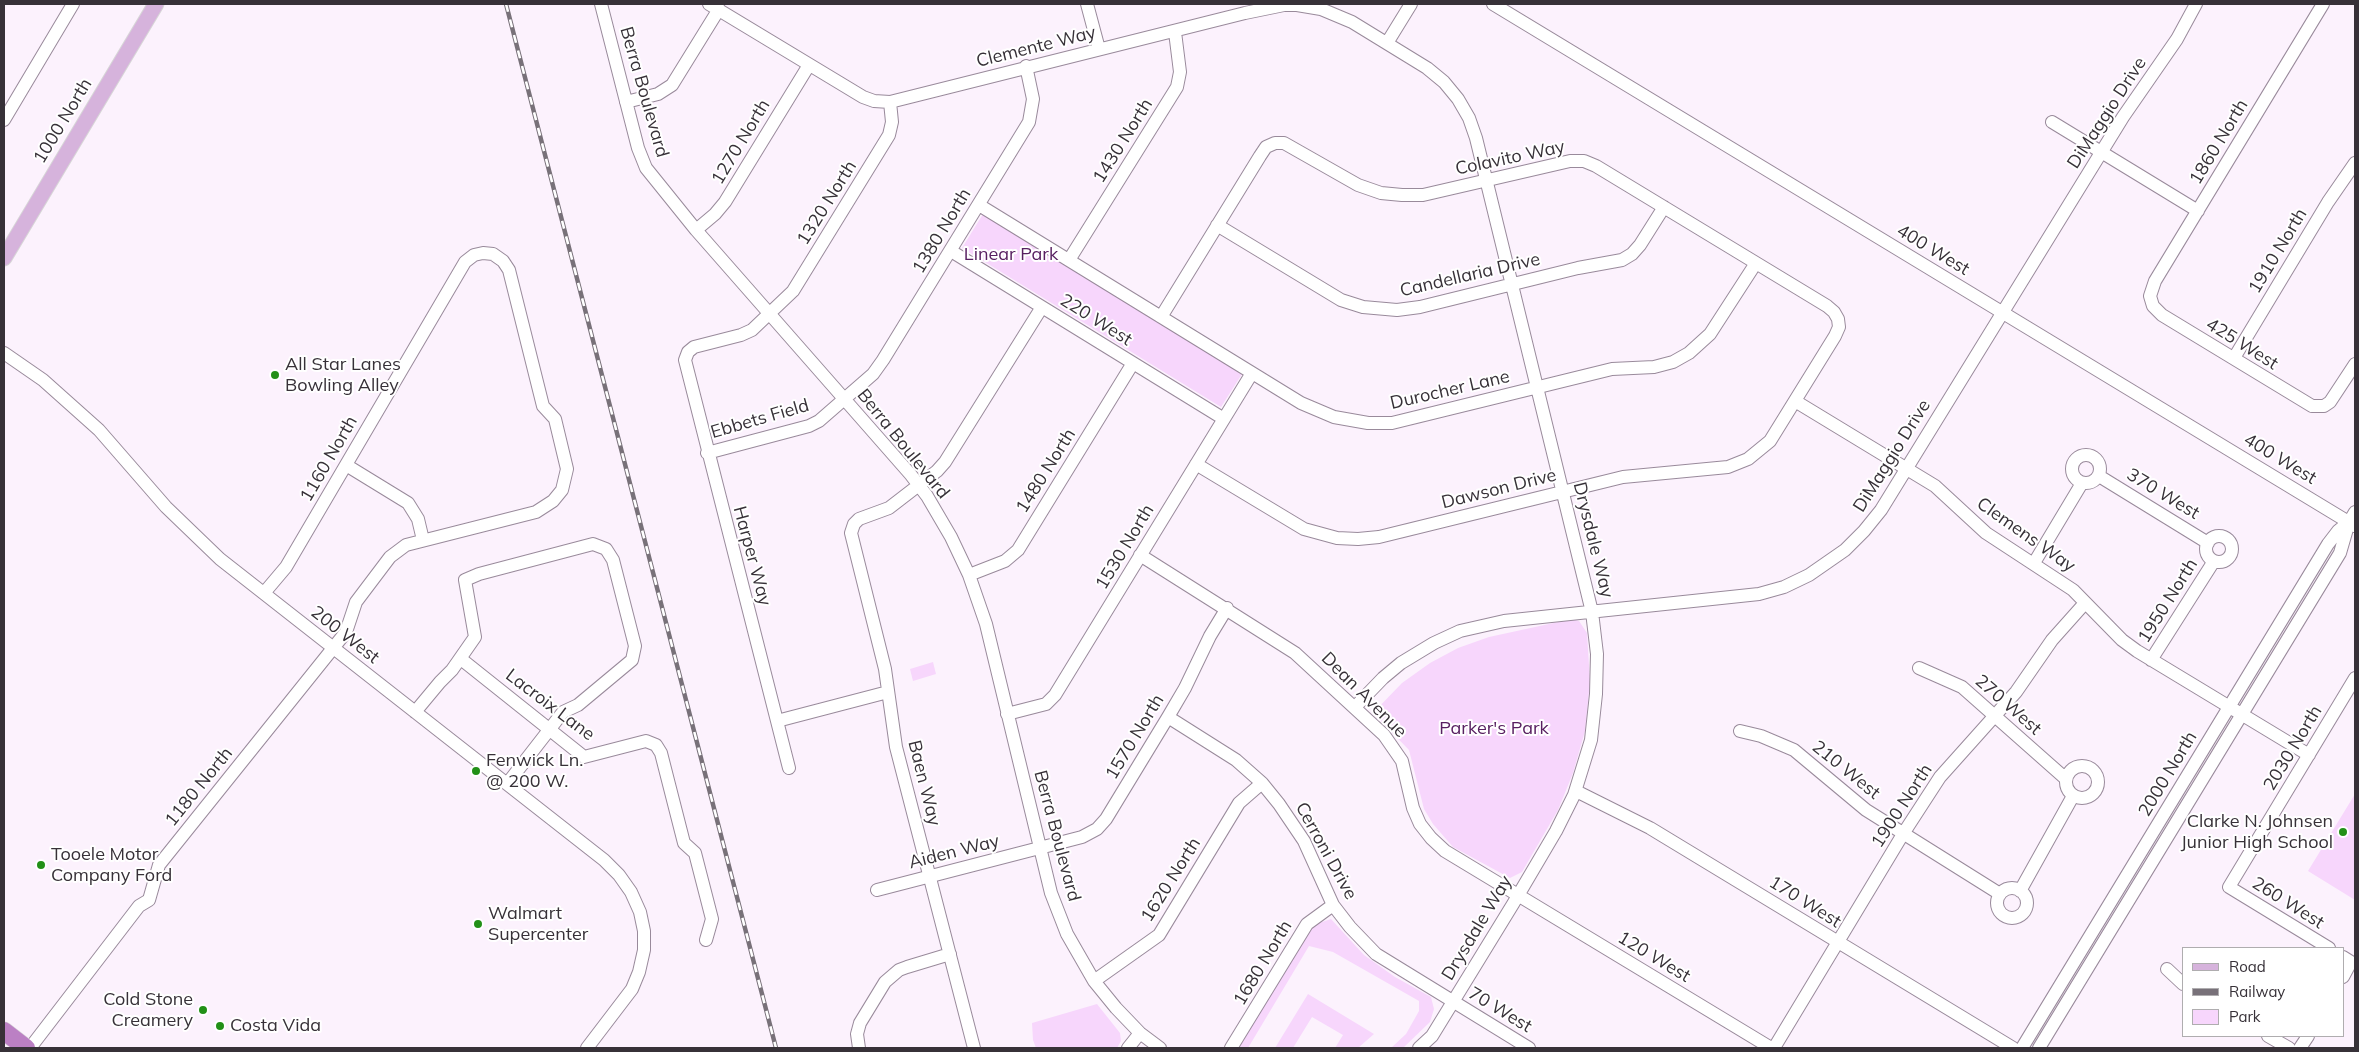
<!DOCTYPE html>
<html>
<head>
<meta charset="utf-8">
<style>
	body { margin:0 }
	#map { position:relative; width:2359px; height:1052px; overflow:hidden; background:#fcf2fd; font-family:Mulish,sans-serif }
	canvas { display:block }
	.frame { position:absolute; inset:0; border:5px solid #373138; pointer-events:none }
	.legend { position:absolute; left:2182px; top:947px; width:162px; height:90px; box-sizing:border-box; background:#fff; border:1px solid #afadaf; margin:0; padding:6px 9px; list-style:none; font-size:15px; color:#373138 }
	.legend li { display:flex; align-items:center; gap:10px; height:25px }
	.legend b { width:25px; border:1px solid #afadaf }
</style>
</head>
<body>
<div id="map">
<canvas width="2359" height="1052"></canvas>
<div class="frame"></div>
<ul class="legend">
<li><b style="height:6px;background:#d6b3dc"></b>Road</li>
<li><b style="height:6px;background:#787179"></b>Railway</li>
<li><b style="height:14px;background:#f7d6fc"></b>Park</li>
</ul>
</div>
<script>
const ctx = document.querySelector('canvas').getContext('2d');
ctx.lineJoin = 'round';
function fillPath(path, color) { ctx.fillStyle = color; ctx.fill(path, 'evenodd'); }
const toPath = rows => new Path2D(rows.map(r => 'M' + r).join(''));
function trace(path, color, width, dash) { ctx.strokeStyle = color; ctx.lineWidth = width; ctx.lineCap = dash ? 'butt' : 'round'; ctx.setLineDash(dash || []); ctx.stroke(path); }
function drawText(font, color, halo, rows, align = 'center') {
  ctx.font = font + ' Mulish,sans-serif'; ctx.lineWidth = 4; ctx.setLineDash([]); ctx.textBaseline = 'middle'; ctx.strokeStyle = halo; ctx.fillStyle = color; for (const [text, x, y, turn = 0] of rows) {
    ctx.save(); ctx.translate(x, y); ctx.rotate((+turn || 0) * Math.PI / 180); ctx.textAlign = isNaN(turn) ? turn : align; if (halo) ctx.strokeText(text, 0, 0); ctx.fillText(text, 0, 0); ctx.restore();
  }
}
fillPath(toPath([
	[983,214,1242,374,1221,407,962,248],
	[1572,619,1579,621,1587,633,1590,682,1585,731,1573,773,1558,810,1522,872,1510,878,1453,847,1433,824,1424,809,1409,750,1373,713,1402,683,1430,663,1458,648,1489,637],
	[933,662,936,674,913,681,910,669],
	[2355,794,2355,900,2308,871],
	[1331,919,1364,955,1395,977,1431,997,1434,1009,1430,1022,1403,1048,1391,1048,1406,1034,1419,1011,1419,1001,1333,952,1309,946,1248,1048,1237,1048,1308,932,1316,924],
	[1308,994,1374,1034,1358,1048,1335,1048,1343,1035,1312,1017,1293,1048,1275,1048],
	[1097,1004,1120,1033,1121,1041,1117,1048,1036,1048,1033,1040,1032,1023]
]), '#f7d6fc');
const minor = toPath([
	[601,4,638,148,646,168,696,230,911,475,927,496,951,537,969,575,986,624,1051,893,1067,934,1094,981,1116,1008,1140,1033,1160,1048],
	[709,4,863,97,874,101,890,102,1245,13,1284,5,1297,5,1321,9,1352,22,1427,68,1444,82,1458,99,1469,118,1476,138,1592,612,1597,654,1596,694,1591,740,1574,795,1556,831,1513,904,1432,1036,1419,1048],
	[1087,4,1099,49],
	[1493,4,2355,526],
	[2323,4,2155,281,2150,296,2153,306,2162,315,2312,406,2324,406,2330,402,2355,364],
	[1387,43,1411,4],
	[626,102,658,94,672,85,719,9],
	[4,120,73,4],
	[2052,122,2198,211],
	[979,205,1301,403,1334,417,1368,423,1392,423,1612,369,1654,367,1673,362,1689,353,1710,334,1756,263],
	[1217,225,1341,300,1363,307,1397,310,1420,307,1578,268,1622,260,1632,254,1640,245,1664,207],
	[696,230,715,214,725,202,809,65],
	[951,251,1224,419],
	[1069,260,1177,87,1180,72,1175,32],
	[1161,317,1260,156,1266,147,1275,143,1284,143,1358,185,1381,193,1402,195,1423,195,1570,161,1584,161,1596,166,1827,306,1834,312,1838,319,1839,327,1835,336,1770,441,1748,459,1728,467,1623,477,1379,537,1358,539,1337,538,1304,529,1196,464],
	[4,353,43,380,99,430,166,507,220,559,604,860,619,875,631,892,640,912,644,931,644,950,639,972,632,989,587,1048],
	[2234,358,2328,202,2355,163],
	[1795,401,1935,486,1986,533,2073,590,2122,640,2137,651,2309,755],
	[707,453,809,426,819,421,873,374,883,360,1029,122,1033,99,1026,66],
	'2072 469a14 14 0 1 1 28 0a14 14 0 1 1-28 0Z',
	[346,465,408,503,418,519,423,540],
	[2099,476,2208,543],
	'2206 549a13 13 0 1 1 26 0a13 13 0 1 1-26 0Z',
	[1140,555,1295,653,1384,735,1402,761,1413,808,1420,824,1431,838,1445,851,1771,1048],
	[2034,563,2082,483],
	[969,575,1005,561,1018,550,1133,363],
	[461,659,584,757,646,741,656,745,661,753,684,843,695,853,712,919,706,940],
	[2151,660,2214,561],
	[1919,668,1962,687,2066,779],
	[1355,707,1383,678,1401,663,1434,643,1460,631,1504,621,1759,594,1784,587,1809,575,1845,550,1864,531,1881,510,2123,117,2177,39,2196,4],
	[415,712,440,682,452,670,475,637,465,580,479,574,593,544,606,549,613,560,635,646,632,660,578,705,563,712,507,784],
	[1007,714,1046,704,1055,695,1252,373],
	[1168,717,1236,760,1262,783,1279,804,1304,841,1333,905,1350,927,1376,954,1529,1048],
	[777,721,888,692],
	[1740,731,1761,736,1794,750,1866,810,2000,894],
	'2066 782a16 16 0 1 1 32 0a16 16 0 1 1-32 0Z',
	[789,768,685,360,688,352,694,347,741,335,752,330,793,291,889,135,892,122,890,102],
	[1576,791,1650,828,2013,1048],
	'1997 903a15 15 0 1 1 30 0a15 15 0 1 1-30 0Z',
	[877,890,1082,837,1097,829,1106,819,1168,717,1185,688,1210,636,1227,608],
	[2020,891,2073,796],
	[2329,948,2229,887,2355,678],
	[2343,957,2351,962,2343,977],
	[2167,969,2183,984],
	[1094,981,1159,935,1239,803,1262,783],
	[2268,1036,2289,1048],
	[30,1048,139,906,149,900,159,865,346,632,356,602,390,557,406,545,536,512,553,501,562,490,567,469,555,419,543,406,509,270,503,261,493,254,483,253,474,255,465,262,286,567,264,593],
	[859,1048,857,1034,860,1023,885,982,899,970,907,967,950,954],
	[974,1048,896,747,885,669,851,533,854,524,859,519,889,508,937,471,945,462,1042,307],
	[1128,1048,1140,1033],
	[1231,1048,1307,924,1333,905],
	[1774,1048,1903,834,1940,777,2016,692,2052,640,2085,603],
	[2022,1048,2328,544,2338,531,2349,522],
	[2039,1048,2340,553,2349,522,2355,512],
	[2300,1048,2308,1036]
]);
const major = toPath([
	[4,258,156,4]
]);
const highway = toPath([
	[4,1031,26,1048]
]);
trace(minor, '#998a9b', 14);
trace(major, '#d7d6d7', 17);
trace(highway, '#d7d6d7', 19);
trace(minor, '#fff', 12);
trace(major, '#d6b3dc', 15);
trace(highway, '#bb80c4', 18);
const rail = toPath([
	[506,4,776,1048]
]);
trace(rail, '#787179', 4.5);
trace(rail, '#fff', 2.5, [8]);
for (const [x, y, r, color] of [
	[275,375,5,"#229017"],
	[476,771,5,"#229017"],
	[2343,832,5,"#229017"],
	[41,865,5,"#229017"],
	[478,924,5,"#229017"],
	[203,1010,5,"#229017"],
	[220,1026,5,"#229017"]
]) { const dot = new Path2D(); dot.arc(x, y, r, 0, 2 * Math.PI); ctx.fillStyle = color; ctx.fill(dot); trace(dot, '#fff', 2); }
drawText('18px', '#373138', '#fff', [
	["Clemente Way",1036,47,-14],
	["Berra Boulevard",644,92,74],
	["DiMaggio Drive",2107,113,-57],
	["1000 North",63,121,-59],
	["1430 North",1123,141,-58],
	["1270 North",741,142,-59],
	["1860 North",2219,142,-59],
	["Colavito Way",1510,158,-12],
	["1320 North",827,203,-58],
	["1380 North",942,231,-59],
	["400 West",1933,250,31],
	["1910 North",2278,251,-59],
	["Candellaria Drive",1470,275,-13],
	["220 West",1096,320,32],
	["425 West",2242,344,32],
	["Durocher Lane",1450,390,-13],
	["Ebbets Field",760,419,-16],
	["Berra Boulevard",903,444,51],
	["DiMaggio Drive",1892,456,-58],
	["1160 North",329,459,-60],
	["400 West",2280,459,31],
	["1480 North",1046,471,-58],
	["Dawson Drive",1499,489,-14],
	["370 West",2163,494,31],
	["Clemens Way",2026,535,35],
	["Drysdale Way",1593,540,76],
	["1530 North",1125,547,-59],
	["Harper Way",752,556,75],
	["1950 North",2168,601,-58],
	["200 West",345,635,38],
	["Dean Avenue",1364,695,45],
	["Lacroix Lane",550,705,37],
	["270 West",2008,705,41],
	["1570 North",1135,737,-59],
	["2030 North",2293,748,-59],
	["210 West",1846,770,39],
	["2000 North",2168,774,-59],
	["Baen Way",924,783,76],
	["1180 North",199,787,-51],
	["1900 North",1902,806,-57],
	["Berra Boulevard",1057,836,75],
	["Cerroni Drive",1326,851,61],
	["Aiden Way",954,852,-14],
	["1620 North",1171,880,-58],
	["170 West",1805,902,32],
	["260 West",2288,903,32],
	["Drysdale Way",1477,928,-59],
	["120 West",1654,957,31],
	["1680 North",1263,963,-59],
	["70 West",1500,1010,31]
]);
drawText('18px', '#582061', '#fff', [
	["Linear Park",1011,255],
	["Parker's Park",1494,729]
]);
drawText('18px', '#373138', '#fff', [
	["All Star Lanes",285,365],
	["Bowling Alley",285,386],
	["Fenwick Ln.",486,761],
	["@ 200 W.",486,782],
	["Clarke N. Johnsen",2333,822,"right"],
	["Junior High School",2333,843,"right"],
	["Tooele Motor",51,855],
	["Company Ford",51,876],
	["Walmart",488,914],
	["Supercenter",488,935],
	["Cold Stone",193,1000,"right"],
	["Creamery",193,1021,"right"],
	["Costa Vida",230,1026]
], 'left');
</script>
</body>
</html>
